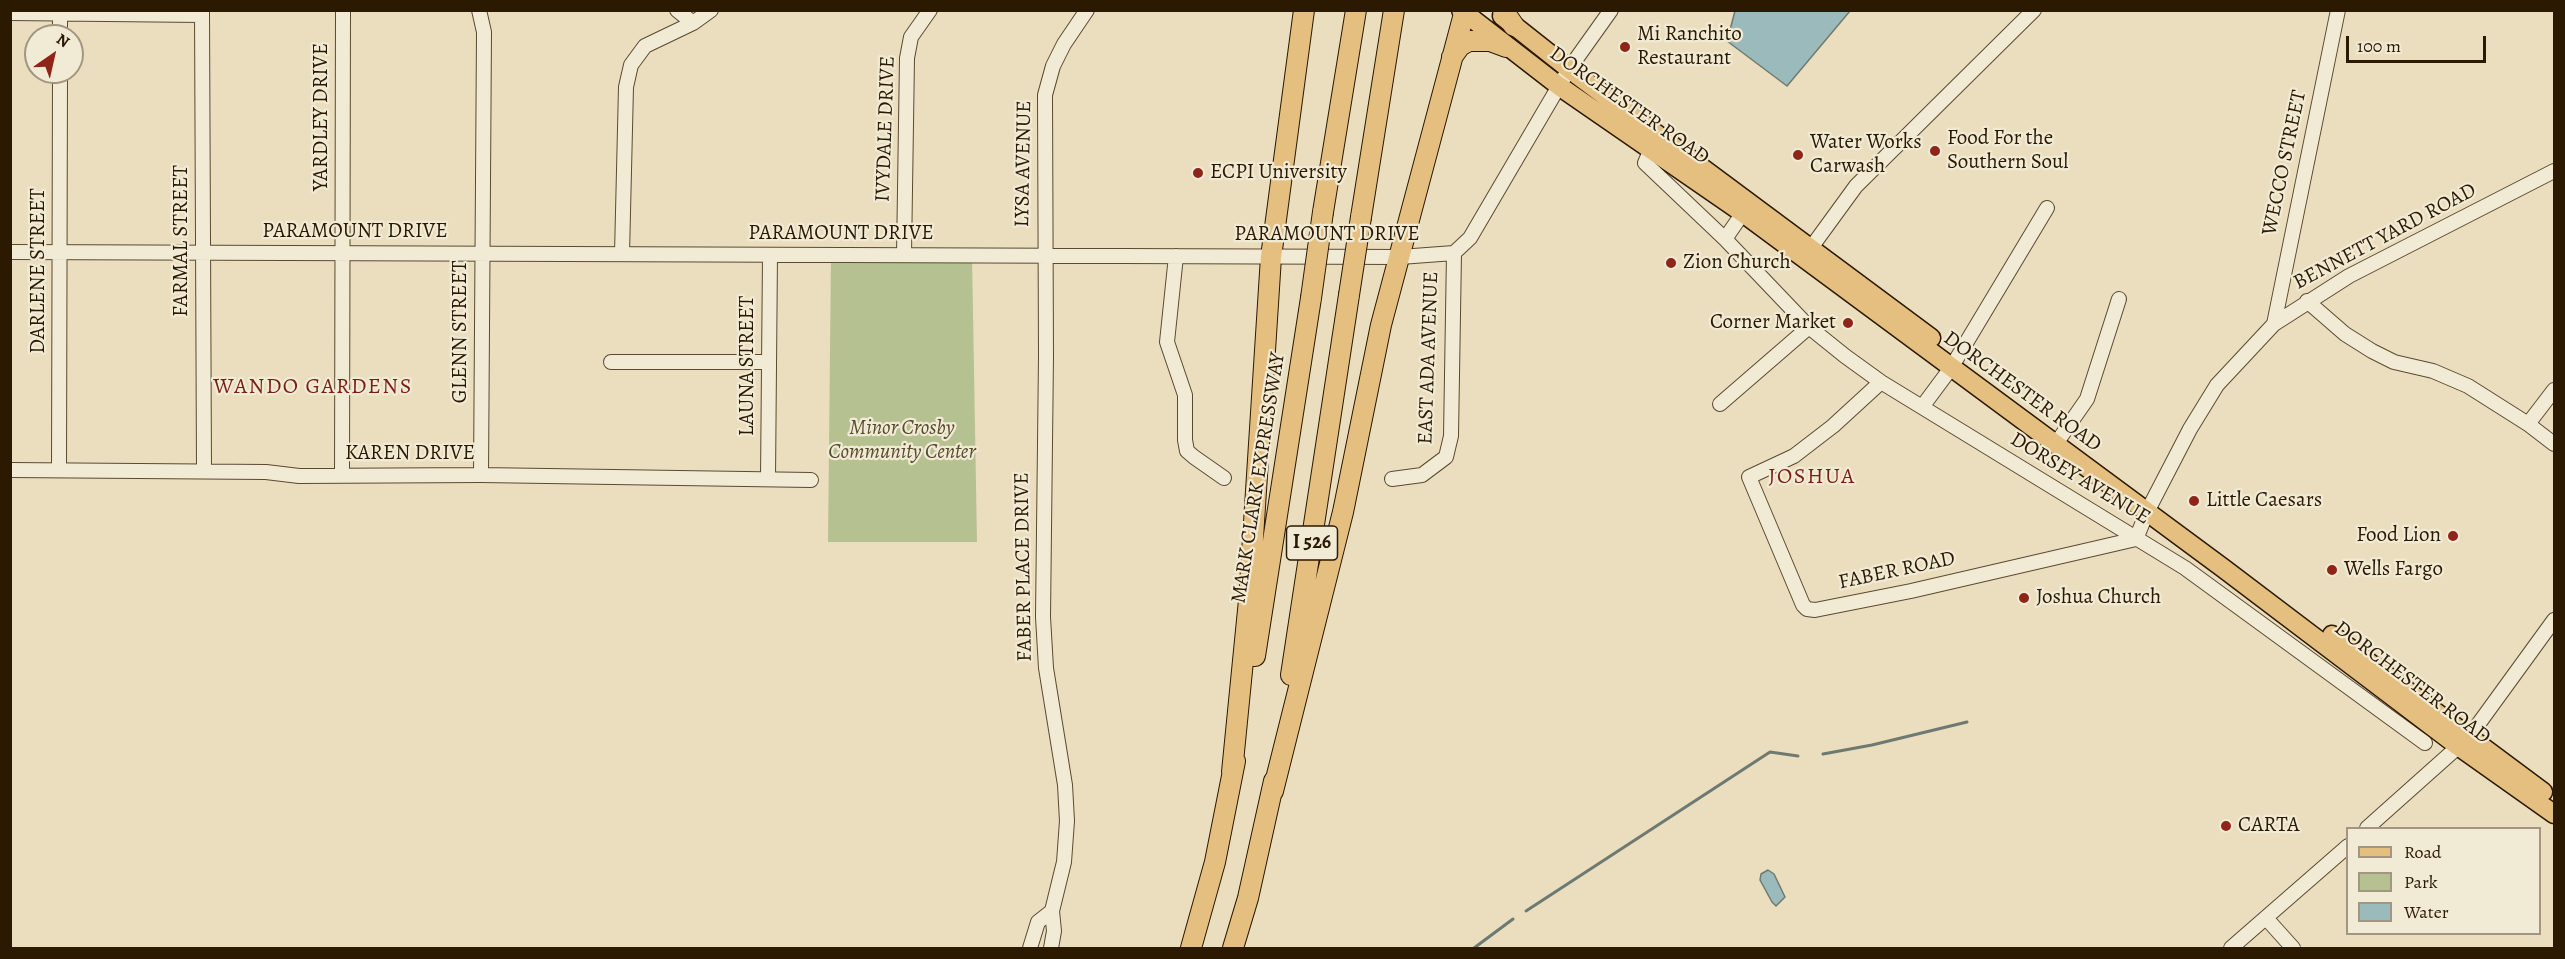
<!DOCTYPE html>
<html>
<head>
<meta charset="utf-8">
<style>
	body { margin:0 }
	#map { position:relative; width:2565px; height:959px; overflow:hidden; background:#eadebe; font-family:Alegreya,serif }
	canvas { display:block }
	.frame { position:absolute; inset:0; border:12px solid #2b1902; pointer-events:none }
	.legend { position:absolute; left:2346px; top:827px; width:195px; height:108px; box-sizing:border-box; background:#f1ead5; border:2px solid #a29681; margin:0; padding:8px 10px; list-style:none; font-size:18px; color:#2b1902 }
	.legend li { display:flex; align-items:center; gap:12px; height:30px }
	.legend b { width:30px; border:2px solid #a29681 }
	.north { position:absolute; left:24px; top:24px; width:60px; height:60px; box-sizing:border-box; background:#f1ead5; border:2px solid #a29681; border-radius:50%; rotate:34deg; font-size:16px; font-weight:700; line-height:24px; text-align:center; color:#2b1902 }
	.north::after { content:''; display:block; margin:auto; width:21px; height:27px; background:#8f2418; clip-path:polygon(50% 0,100% 100%,50% 72%,0 100%) }
	.scale { position:absolute; left:2346px; top:36px; width:140px; height:27px; box-sizing:border-box; border:3px solid #2b1902; border-top:0; padding-left:8px; font-size:18px; line-height:21px; white-space:nowrap; color:#2b1902; -webkit-text-stroke:4px #f1ead5; paint-order:stroke }
</style>
</head>
<body>
<div id="map">
<canvas width="2565" height="959"></canvas>
<div class="frame"></div>
<ul class="legend">
<li><b style="height:8px;background:#e5bf7f"></b>Road</li>
<li><b style="height:16px;background:#b6c191"></b>Park</li>
<li><b style="height:16px;background:#9bbabb"></b>Water</li>
</ul>
<div class="north">N</div>
<div class="scale">100 m</div>
</div>
<script>
const ctx = document.querySelector('canvas').getContext('2d');
ctx.lineJoin = 'round';
function fillPath(path, color) { ctx.fillStyle = color; ctx.fill(path, 'evenodd'); }
const toPath = rows => new Path2D(rows.map(r => 'M' + r).join(''));
function trace(path, color, width, dash) { ctx.strokeStyle = color; ctx.lineWidth = width; ctx.lineCap = dash ? 'butt' : 'round'; ctx.setLineDash(dash || []); ctx.stroke(path); }
function drawText(font, color, halo, rows, align = 'center') {
  ctx.font = font + ' Alegreya,serif'; ctx.lineWidth = 4.5; ctx.setLineDash([]); ctx.textBaseline = 'middle'; ctx.strokeStyle = halo; ctx.fillStyle = color; for (const [text, x, y, turn = 0] of rows) {
    ctx.save(); ctx.translate(x, y); ctx.rotate((+turn || 0) * Math.PI / 180); ctx.textAlign = isNaN(turn) ? turn : align; if (halo) ctx.strokeText(text, 0, 0); ctx.fillText(text, 0, 0); ctx.restore();
  }
}
fillPath(toPath([
	[831,256,972,256,977,542,828,542]
]), '#b6c191');
const water = toPath([
	[1735,11,1735,10,1850,11,1787,86,1727,41,1735,11],
	[1768,870,1774,874,1785,897,1776,906,1772,902,1760,880,1761,874,1768,870]
]);
fillPath(water, '#9bbabb');
trace(water, '#6e7a71', 1.5);
trace(toPath([
	[1823,754,1872,745,1967,722],
	[1526,911,1770,752,1798,756],
	[1474,948,1513,919]
]), '#6e7a71', 3);
const minor = toPath([
	[202,10,204,471],
	[479,10,484,32,481,475],
	[677,10,693,23],
	[10,13,202,15],
	[60,36,60,13],
	[1651,149,1645,163,1725,239],
	[1747,207,1725,239,1809,327,1845,356,1881,382,2185,568,2425,743],
	[10,252,1400,257,1454,253,1470,238,1569,69,1611,10],
	[622,254,626,87,631,65,645,46,693,23,711,10],
	[904,255,907,58,911,37,930,10],
	[1176,256,1167,342,1185,395,1185,440,1187,451,1194,457,1224,478],
	[1805,256,1856,186,2034,10],
	[2307,301,2345,334,2372,351,2394,362,2433,371,2468,386,2528,424,2554,444],
	[2274,324,2338,10],
	[611,362,768,362],
	[1881,382,1833,426,1794,456,1749,477,1803,605,1807,609,1815,610,1911,591,2136,539],
	[1720,404,1809,327],
	[1922,407,1951,368,2047,208],
	[2528,424,2554,390],
	[2055,445,2087,399,2119,299],
	[10,470,266,472,299,476,481,475,811,480],
	[59,470,60,72],
	[342,476,343,10],
	[768,478,770,255],
	[1392,479,1422,475,1446,457,1451,436,1454,253],
	[2136,539,2147,512,2190,429,2217,385,2274,324,2349,276,2554,171],
	[2367,828,2469,737,2554,620],
	[2266,918,2293,948],
	[1030,948,1038,922,1052,911],
	[1051,948,1054,931,1052,911,1064,862,1067,821,1065,785,1046,668,1043,617,1046,356,1045,95,1053,66,1064,44,1087,10],
	[2231,948,2348,846]
]);
const major = toPath([
	[1461,10,1559,86,1743,213,2223,568,2458,746,2554,814],
	[1502,16,1569,69,1931,338],
	[2332,635,2543,792]
]);
const highway = toPath([
	[1503,10,1514,26],
	[1452,57,1460,46,1469,41,1490,41,1506,47],
	[1323,212,1356,10],
	[1361,217,1394,10],
	[1255,656,1311,298],
	[1291,675,1349,295],
	[1232,772,1249,600,1271,257,1304,10],
	[1273,791,1343,512,1381,325,1465,10],
	[1191,948,1215,862,1235,761],
	[1233,948,1248,898,1274,781]
]);
trace(minor, '#5b4a31', 16);
trace(major, '#2b1902', 21);
trace(highway, '#2b1902', 22);
trace(minor, '#f1ead5', 14);
trace(major, '#e5bf7f', 18);
trace(highway, '#e5bf7f', 20);
const highwayBridge = toPath([
	[1349,295,1361,217],
	[1311,298,1323,212]
]);
trace(highwayBridge, '#2b1902', 22, []);
trace(highwayBridge, '#e5bf7f', 20);
for (const [x, y, r, color] of [
	[1625,47,6,"#8f2418"],
	[1935,151,6,"#8f2418"],
	[1798,155,6,"#8f2418"],
	[1198,173,6,"#8f2418"],
	[1671,263,6,"#8f2418"],
	[1848,323,6,"#8f2418"],
	[2194,501,6,"#8f2418"],
	[2453,536,6,"#8f2418"],
	[2332,570,6,"#8f2418"],
	[2024,598,6,"#8f2418"],
	[2226,826,6,"#8f2418"]
]) { const dot = new Path2D(); dot.arc(x, y, r, 0, 2 * Math.PI); ctx.fillStyle = color; ctx.fill(dot); trace(dot, '#f1ead5', 2); }
for (const [x, y, w] of [
	[1312,543,51]
]) { const box = new Path2D(); box.roundRect(x - w / 2, y - 17, w, 34, 4.5); ctx.fillStyle = '#f1ead5'; ctx.fill(box); trace(box, '#2b1902', 1.5); }
drawText('bold 20px', '#2b1902', null, [
	["I 526",1312,543]
]);
drawText('21px', '#2b1902', '#f1ead5', [
	["Mi Ranchito",1637,35],
	["Restaurant",1637,59],
	["Food For the",1947,139],
	["Southern Soul",1947,163],
	["Water Works",1810,143],
	["Carwash",1810,167],
	["ECPI University",1210,173],
	["Zion Church",1683,263],
	["Corner Market",1836,323,"right"],
	["Little Caesars",2206,501],
	["Food Lion",2441,536,"right"],
	["Wells Fargo",2344,570],
	["Joshua Church",2036,598],
	["CARTA",2238,826]
], 'left');
drawText('21px', '#2b1902', '#f1ead5', [
	["DORCHESTER ROAD",1629,106,35],
	["YARDLEY DRIVE",322,117,-90],
	["IVYDALE DRIVE",886,129,-88],
	["WECCO STREET",2285,163,-78],
	["LYSA AVENUE",1024,164,-89],
	["PARAMOUNT DRIVE",355,232],
	["PARAMOUNT DRIVE",841,234],
	["PARAMOUNT DRIVE",1327,235],
	["BENNETT YARD ROAD",2385,237,-28],
	["FARMAL STREET",182,241,-90],
	["DARLENE STREET",39,271,-90],
	["GLENN STREET",461,332,-90],
	["EAST ADA AVENUE",1429,358,-88],
	["LAUNA STREET",748,366,-90],
	["DORCHESTER ROAD",2022,392,36],
	["KAREN DRIVE",410,454],
	["MARK CLARK EXPRESSWAY",1259,478,-81],
	["DORSEY AVENUE",2080,479,31],
	["FABER PLACE DRIVE",1024,567,-91],
	["FABER ROAD",1897,571,-12],
	["DORCHESTER ROAD",2412,683,37]
]);
drawText('italic 21px', '#554b2d', '#f1ead5', [
	["Minor Crosby",902,429],
	["Community Center",902,453]
]);
ctx.letterSpacing = '1.5px';
drawText('22px', '#7a1f14', '#f1ead5', [
	["WANDO GARDENS",313,388],
	["JOSHUA",1812,478]
]);
ctx.letterSpacing = '0px';
</script>
</body>
</html>
